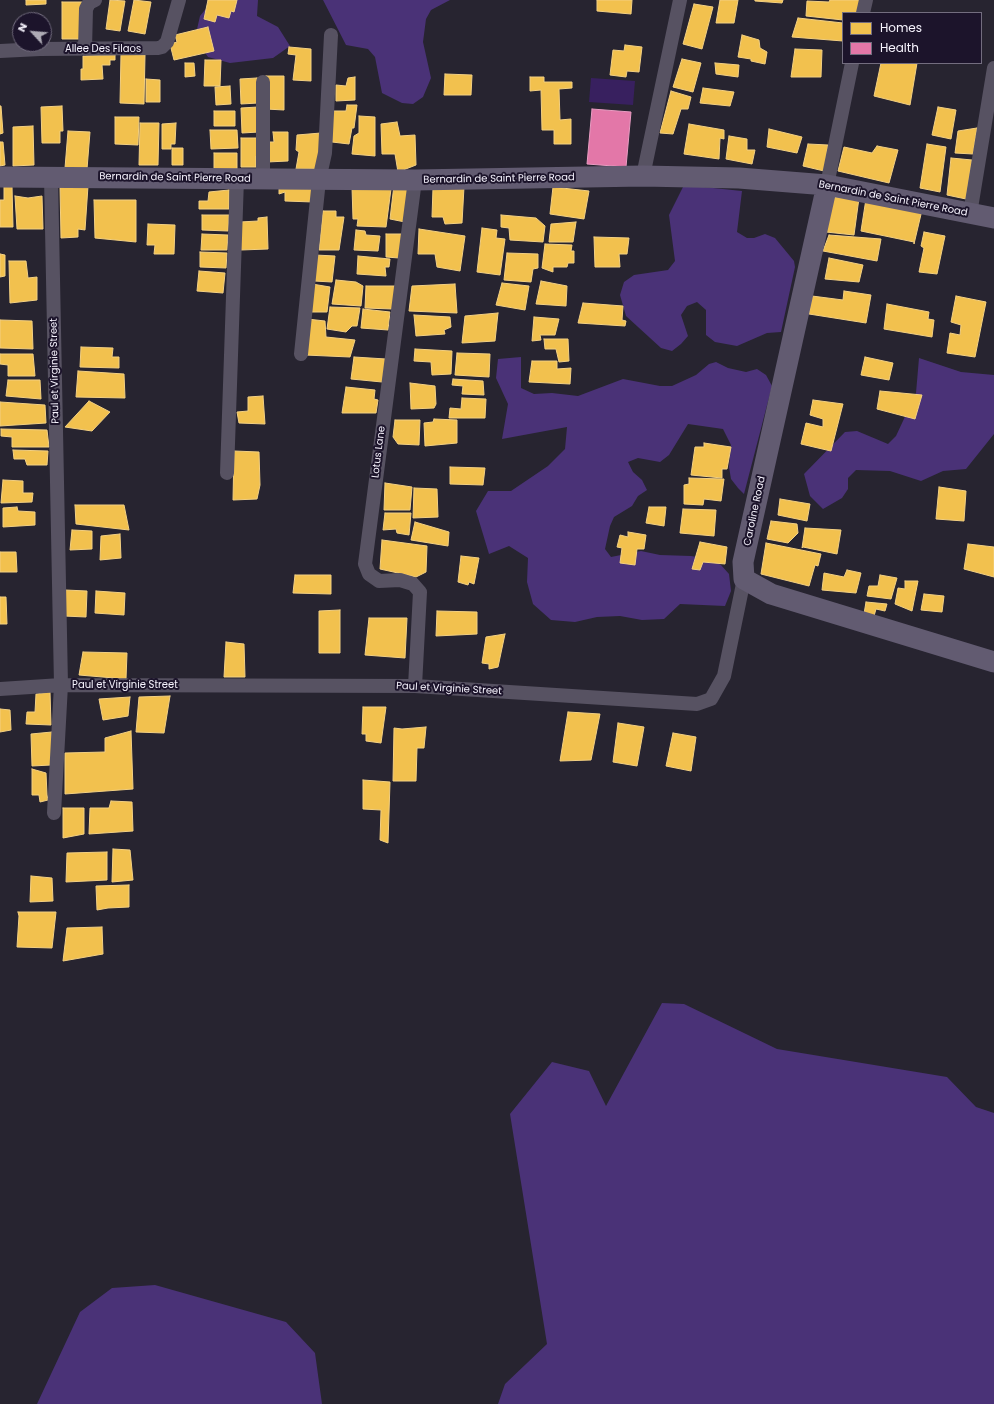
<!DOCTYPE html>
<html>
<head>
<meta charset="utf-8">
<style>
	body { margin:0 }
	#map { position:relative; width:994px; height:1404px; overflow:hidden; background:#272430; font-family:Poppins,sans-serif }
	canvas { display:block }
	.legend { position:absolute; left:842px; top:12px; width:140px; height:52px; box-sizing:border-box; background:#1c142b; border:1px solid #736d7f; margin:0; padding:5px 7px; list-style:none; font-size:12px; color:#f6f3fd }
	.legend li { display:flex; align-items:center; gap:8px; height:20px }
	.legend b { width:20px; border:1px solid #736d7f }
	.north { position:absolute; left:12px; top:12px; width:40px; height:40px; box-sizing:border-box; background:#1c142b; border:1px solid #736d7f; border-radius:50%; rotate:296deg; font-size:11px; font-weight:700; line-height:16px; text-align:center; color:#f6f3fd }
	.north::after { content:''; display:block; margin:auto; width:14px; height:18px; background:#aeabb5; clip-path:polygon(50% 0,100% 100%,50% 72%,0 100%) }
</style>
</head>
<body>
<div id="map">
<canvas width="994" height="1404"></canvas>
<ul class="legend">
<li><b style="height:11px;background:#f2c14e"></b>Homes</li>
<li><b style="height:11px;background:#e377a8"></b>Health</li>
</ul>
<div class="north">N</div>
</div>
<script>
const ctx = document.querySelector('canvas').getContext('2d');
ctx.lineJoin = 'round';
function fillPath(path, color) { ctx.fillStyle = color; ctx.fill(path, 'evenodd'); }
const toPath = rows => new Path2D(rows.map(r => 'M' + r).join(''));
function trace(path, color, width, dash) { ctx.strokeStyle = color; ctx.lineWidth = width; ctx.lineCap = dash ? 'butt' : 'round'; ctx.setLineDash(dash || []); ctx.stroke(path); }
function drawText(font, color, halo, rows, align = 'center') {
  ctx.font = font + ' Poppins,sans-serif'; ctx.lineWidth = 4; ctx.setLineDash([]); ctx.textBaseline = 'middle'; ctx.strokeStyle = halo; ctx.fillStyle = color; for (const [text, x, y, turn = 0] of rows) {
    ctx.save(); ctx.translate(x, y); ctx.rotate((+turn || 0) * Math.PI / 180); ctx.textAlign = isNaN(turn) ? turn : align; if (halo) ctx.strokeText(text, 0, 0); ctx.fillText(text, 0, 0); ctx.restore();
  }
}
fillPath(toPath([
	[591,78,635,81,633,105,589,102]
]), '#38205f');
fillPath(toPath([
	[213,0,258,0,257,16,278,27,290,46,273,58,230,63,208,57,195,38,200,16],
	[323,0,450,0,431,10,426,19,423,42,431,78,423,97,413,104,402,103,382,93,375,57,368,49,346,45],
	[684,185,742,191,737,232,747,238,754,238,765,234,775,238,794,261,795,267,781,332,767,333,737,346,715,342,706,335,706,310,697,302,687,306,681,315,688,336,681,344,672,351,661,348,626,316,620,295,624,282,634,275,668,270,675,261,669,215],
	[521,357,521,388,534,394,552,393,578,396,623,379,660,386,672,386,696,375,709,364,716,362,728,368,746,372,757,369,766,375,772,386,744,494,738,488,731,479,729,467,731,445,723,429,688,424,669,455,660,462,638,458,628,462,633,472,642,480,647,490,638,496,632,506,614,517,610,526,605,549,611,557,641,551,660,555,691,556,710,559,721,565,729,574,731,591,725,606,680,604,664,619,642,620,620,616,597,617,575,622,551,620,533,604,527,582,528,558,509,546,489,554,476,511,488,491,511,491,548,466,565,449,567,427,502,439,508,404,496,378,498,359],
	[919,358,961,372,994,375,994,434,966,469,943,471,921,481,890,471,856,470,848,478,848,489,842,498,823,509,810,496,804,474,845,432,857,431,888,444,896,436,916,393],
	[662,1003,684,1004,777,1049,947,1077,976,1107,994,1113,994,1404,498,1404,505,1384,547,1344,510,1114,552,1062,589,1071,606,1106],
	[155,1285,286,1322,315,1353,322,1404,37,1404,80,1312,112,1288]
]), '#4a3277');
const homes = toPath([
	[26,0,46,0,46,4,26,5,26,0],
	[110,0,125,1,120,31,106,29,110,0],
	[134,0,151,2,145,34,128,31,134,0],
	[208,0,237,0,234,12,231,11,229,18,217,15,215,22,204,19,208,0],
	[597,0,632,0,631,14,597,11,597,0],
	[720,0,738,0,734,23,716,23,720,0],
	[755,0,783,0,782,3,755,1,755,0],
	[830,0,863,0,860,13,843,13,843,20,806,16,807,1,829,2,830,0],
	[62,2,82,2,82,39,62,39,62,2],
	[694,4,713,7,702,49,683,44,694,4],
	[798,18,843,23,843,41,792,37,798,18],
	[208,27,214,51,174,60,170,44,177,42,175,35,208,27],
	[742,35,759,40,760,48,767,52,765,64,751,61,751,59,738,57,742,35],
	[625,45,642,47,639,72,627,71,626,77,610,75,613,50,624,51,625,45],
	[289,47,311,49,311,81,293,80,296,55,288,54,289,47],
	[795,49,822,50,821,77,791,77,795,49],
	[121,54,145,55,144,104,120,103,121,54],
	[115,55,115,60,110,60,110,65,102,65,103,79,81,80,81,69,83,69,83,56,115,55],
	[682,59,701,63,693,92,673,87,682,59],
	[205,60,221,60,220,86,204,86,205,60],
	[185,63,194,63,195,76,185,77,185,63],
	[715,63,739,65,738,77,716,74,715,63],
	[881,63,917,63,910,105,874,96,881,63],
	[445,74,472,75,471,95,444,95,445,74],
	[266,76,284,76,284,110,266,109,266,76],
	[355,77,355,100,336,101,336,85,346,86,348,78,355,77],
	[530,77,544,77,544,82,572,82,572,88,559,89,560,120,571,119,571,144,554,144,554,130,542,130,541,90,530,91,530,77],
	[257,78,258,103,241,104,240,79,257,78],
	[146,79,160,80,160,102,146,102,146,79],
	[230,86,231,104,216,105,215,87,230,86],
	[703,88,734,92,730,106,700,103,703,88],
	[671,91,691,97,688,109,681,109,673,134,660,133,671,91],
	[347,105,357,105,354,128,352,128,349,144,332,142,333,111,346,111,347,105],
	[0,106,1,106,3,133,0,134,0,106],
	[62,106,63,131,60,131,60,143,42,143,41,107,62,106],
	[258,107,259,132,242,133,241,108,258,107],
	[938,107,956,110,951,139,932,135,938,107],
	[214,111,235,111,235,126,214,126,214,111],
	[359,116,375,117,375,156,352,154,354,136,359,133,359,116],
	[115,117,139,117,138,145,115,144,115,117],
	[397,122,400,136,415,135,416,165,398,172,395,154,382,154,381,124,397,122],
	[140,123,159,123,158,165,139,165,140,123],
	[176,123,175,144,171,144,171,149,162,149,162,124,176,123],
	[689,124,724,130,724,139,720,138,719,159,684,154,689,124],
	[33,126,34,165,13,166,13,127,33,126],
	[977,128,973,154,955,153,958,131,977,128],
	[769,129,802,137,797,153,767,147,769,129],
	[210,130,237,130,238,148,211,149,210,130],
	[68,131,90,132,87,169,65,168,68,131],
	[273,132,288,132,288,161,267,162,267,142,274,142,273,132],
	[321,133,319,169,296,169,299,152,296,150,297,135,321,133],
	[729,136,747,139,747,150,755,150,752,164,726,159,729,136],
	[241,138,260,138,260,156,256,156,256,167,241,167,241,138],
	[0,142,3,142,5,165,0,166,0,142],
	[808,144,828,145,824,171,803,166,808,144],
	[927,144,946,147,940,192,920,188,927,144],
	[877,146,898,150,889,183,838,171,844,147,872,153,877,146],
	[172,148,183,148,183,165,172,165,172,148],
	[214,153,237,153,237,169,214,169,214,153],
	[951,158,972,160,966,199,947,195,951,158],
	[279,184,314,186,313,202,285,201,285,192,279,194,279,184],
	[394,185,409,186,405,222,390,219,394,185],
	[4,186,12,186,13,227,0,227,0,200,4,200,4,186],
	[88,186,85,230,78,229,78,237,61,238,60,187,88,186],
	[352,187,391,189,386,227,357,226,358,219,353,219,352,187],
	[464,187,462,223,445,224,443,217,432,217,433,188,464,187],
	[553,187,589,191,584,219,550,214,553,187],
	[229,190,229,209,199,209,199,201,208,201,209,192,229,190],
	[15,196,28,198,42,196,43,229,17,229,15,196],
	[830,197,859,198,854,235,826,232,830,197],
	[866,199,922,210,914,244,914,242,861,231,866,199],
	[94,200,136,200,136,242,95,238,94,200],
	[323,211,336,211,336,217,344,217,339,250,319,250,323,211],
	[202,215,229,215,228,231,202,230,202,215],
	[501,215,536,218,545,226,543,242,510,240,509,228,501,227,501,215],
	[267,217,268,249,241,250,240,222,258,221,258,218,267,217],
	[576,222,573,242,549,242,551,224,576,222],
	[148,224,175,225,174,254,154,254,155,245,147,245,148,224],
	[482,228,497,230,496,238,505,239,500,275,477,272,482,228],
	[419,229,465,236,460,271,437,267,435,254,418,254,419,229],
	[356,230,365,231,366,235,380,236,378,251,354,250,356,230],
	[924,232,945,236,937,274,919,272,924,248,921,246,924,232],
	[202,234,228,235,227,250,201,250,202,234],
	[386,234,402,234,399,258,386,257,386,234],
	[829,235,881,239,877,261,823,251,829,235],
	[594,237,629,238,627,254,619,254,620,267,595,267,594,237],
	[545,244,572,245,571,251,574,251,574,263,568,263,567,267,553,267,553,272,542,268,545,244],
	[200,252,227,253,226,268,200,267,200,252],
	[507,253,538,254,538,268,533,269,531,282,504,280,507,253],
	[0,254,5,255,5,276,0,277,0,254],
	[315,255,335,256,332,282,314,281,315,255],
	[358,256,390,259,389,267,385,267,386,276,357,274,358,256],
	[829,258,863,265,859,282,825,279,829,258],
	[9,261,26,261,28,278,37,277,37,300,10,303,9,261],
	[199,271,225,273,223,293,197,291,199,271],
	[336,280,356,282,363,286,361,306,332,304,336,280],
	[541,281,567,286,566,306,536,304,541,281],
	[502,283,529,286,525,310,496,305,502,283],
	[312,284,330,287,327,312,310,312,312,284],
	[455,284,457,313,409,311,412,286,455,284],
	[366,286,396,286,392,309,365,308,366,286],
	[844,291,871,295,866,323,809,314,812,296,843,300,844,291],
	[956,296,986,302,975,357,947,353,950,333,960,335,961,325,951,322,956,296],
	[583,303,623,306,622,320,626,321,625,326,578,323,583,303],
	[887,304,929,312,928,319,934,320,932,337,884,329,887,304],
	[330,307,360,308,357,326,352,326,346,332,327,329,330,307],
	[363,309,390,312,388,330,361,328,363,309],
	[498,313,495,341,462,343,465,316,498,313],
	[414,315,450,317,451,327,444,330,445,334,416,336,414,315],
	[534,317,559,319,555,335,540,335,541,340,532,341,534,317],
	[307,319,325,321,326,337,355,340,350,357,305,355,307,319],
	[0,320,32,321,33,349,0,348,0,320],
	[544,339,568,339,569,361,559,362,556,349,545,349,544,339],
	[81,347,113,348,112,357,119,357,119,368,80,367,81,347],
	[415,349,452,351,451,374,432,375,431,362,414,361,415,349],
	[457,353,490,354,489,377,455,375,457,353],
	[0,354,33,354,35,376,8,376,8,365,0,364,0,354],
	[354,357,386,359,382,382,351,379,354,357],
	[865,357,893,363,889,380,861,375,865,357],
	[532,361,557,361,557,369,571,368,570,384,529,382,532,361],
	[78,371,124,374,125,398,76,397,78,371],
	[453,379,483,381,484,395,462,394,463,386,452,385,453,379],
	[8,380,40,380,41,399,6,396,8,380],
	[410,383,435,386,436,404,434,408,411,409,410,383],
	[346,387,375,390,374,399,378,400,376,413,342,413,346,387],
	[880,391,922,395,915,419,877,409,880,391],
	[263,396,265,424,239,423,237,412,248,411,248,397,263,396],
	[462,398,486,399,485,418,449,418,450,408,461,409,462,398],
	[813,400,843,404,831,451,801,444,806,423,823,427,823,419,810,415,813,400],
	[89,401,110,412,92,431,65,427,89,401],
	[0,402,45,405,46,423,0,426,0,402],
	[434,419,457,420,457,443,425,446,424,423,433,422,434,419],
	[395,420,420,420,419,445,398,444,393,437,395,420],
	[1,429,47,430,49,447,12,447,12,437,1,436,1,429],
	[704,443,731,447,727,469,722,469,722,478,691,475,695,447,704,447,704,443],
	[13,450,48,451,47,465,27,465,25,459,14,459,13,450],
	[234,451,259,452,260,485,257,499,233,500,234,451],
	[450,467,485,468,483,485,450,484,450,467],
	[689,478,724,479,721,501,704,499,703,505,684,504,684,485,689,484,689,478],
	[3,480,23,481,23,493,33,493,32,502,1,503,3,480],
	[385,483,412,487,410,510,384,510,385,483],
	[939,487,966,491,964,521,936,519,939,487],
	[414,488,437,489,438,517,413,518,414,488],
	[780,499,810,504,807,521,778,515,780,499],
	[75,505,124,505,129,530,76,524,75,505],
	[17,507,18,511,35,512,35,525,3,527,3,508,17,507],
	[649,507,666,507,664,526,646,523,649,507],
	[683,509,716,510,714,536,680,533,683,509],
	[385,513,411,513,409,535,397,533,396,529,383,530,385,513],
	[771,521,797,524,798,533,788,543,767,539,771,521],
	[415,522,449,532,448,546,411,540,415,522],
	[805,528,841,530,837,554,803,547,802,548,805,528],
	[72,530,92,531,92,549,70,550,72,530],
	[628,532,646,535,644,549,637,549,635,565,620,563,622,548,617,547,620,535,628,537,628,532],
	[120,534,121,558,100,560,101,536,120,534],
	[382,540,427,546,426,572,416,577,380,569,382,540],
	[700,542,727,547,725,564,703,562,700,570,692,569,700,542],
	[766,543,821,554,818,566,815,565,809,586,761,574,766,543],
	[968,544,994,547,994,577,964,569,968,544],
	[0,552,16,552,17,572,0,572,0,552],
	[461,556,479,558,474,584,469,582,468,585,458,582,461,556],
	[847,570,861,573,856,593,822,590,824,573,844,577,847,570],
	[295,575,331,575,331,594,293,593,295,575],
	[880,575,897,578,891,599,867,596,869,586,878,586,880,575],
	[905,581,918,581,912,611,895,604,898,588,905,589,905,581],
	[65,590,87,591,86,617,64,616,65,590],
	[96,591,125,593,124,615,95,613,96,591],
	[924,594,944,596,942,612,921,610,924,594],
	[0,597,6,597,7,624,0,624,0,597],
	[866,602,887,604,885,611,876,609,874,616,864,614,866,602],
	[340,610,340,653,319,653,319,611,340,610],
	[437,611,477,612,477,634,436,636,437,611],
	[369,618,407,618,405,658,365,655,369,618],
	[505,634,498,667,489,669,489,664,482,663,486,637,505,634],
	[226,642,244,644,245,677,224,677,226,642],
	[83,652,127,653,126,679,79,675,83,652],
	[50,692,51,725,26,724,27,712,35,712,36,694,50,692],
	[170,696,164,733,136,732,139,697,170,696],
	[130,697,128,716,103,720,99,699,130,697],
	[363,707,386,707,381,743,366,741,366,734,362,734,363,707],
	[0,709,10,710,11,730,0,732,0,709],
	[568,712,600,714,591,760,560,761,568,712],
	[618,723,644,727,637,766,613,762,618,723],
	[426,727,424,748,417,748,416,781,393,781,394,728,402,729,426,727],
	[131,731,133,789,65,794,65,753,105,752,105,738,131,731],
	[52,732,51,765,32,766,31,734,52,732],
	[673,733,696,737,691,771,666,766,673,733],
	[32,769,46,773,47,795,48,800,40,802,39,795,32,795,32,769],
	[363,780,390,782,388,843,380,840,381,810,363,809,363,780],
	[111,801,132,802,133,831,89,834,90,808,109,808,111,801],
	[63,808,84,808,84,834,63,838,63,808],
	[113,849,130,850,133,880,112,882,113,849],
	[107,852,107,880,66,882,67,853,107,852],
	[31,876,52,878,53,901,30,902,31,876],
	[129,885,129,907,108,908,97,910,96,886,129,885],
	[18,912,56,912,52,948,17,947,19,916,18,912],
	[102,927,103,954,63,961,67,928,102,927]
]);
fillPath(homes, '#f2c14e');
trace(homes, '#f3d082', 1);
const health = toPath([
	[592,109,631,112,626,167,587,164,592,109]
]);
fillPath(health, '#e377a8');
trace(health, '#e99cc2', 1);
trace(toPath([
	[863,13,866,0],
	[85,49,86,9,89,3,95,0],
	[0,51,40,49,158,48,162,47,167,42,179,0],
	[263,82,263,179],
	[643,176,680,0],
	[51,177,61,685,415,686,697,704,711,699,724,676,744,579],
	[415,180,365,564,369,574,379,581,400,580,413,584,420,592,415,686],
	[827,185,852,63],
	[970,214,994,68],
	[301,354,319,180,325,153,331,35],
	[227,473,237,179],
	[0,689,61,685,54,813]
]), '#575262', 14);
trace(toPath([
	[0,177,415,180,643,176,739,178,827,185,994,218],
	[827,185,743,562,744,579,771,594,994,662]
]), '#625b71', 21);
drawText('10px', '#f6f3fd', '#1c142b', [
	["Allee Des Filaos",103,49],
	["Bernardin de Saint Pierre Road",175,178,1],
	["Bernardin de Saint Pierre Road",499,179,-1],
	["Bernardin de Saint Pierre Road",893,199,11],
	["Paul et Virginie Street",55,371,-91],
	["Lotus Lane",379,452,-83],
	["Caroline Road",755,511,-78],
	["Paul et Virginie Street",125,685],
	["Paul et Virginie Street",449,689,3]
]);
</script>
</body>
</html>
